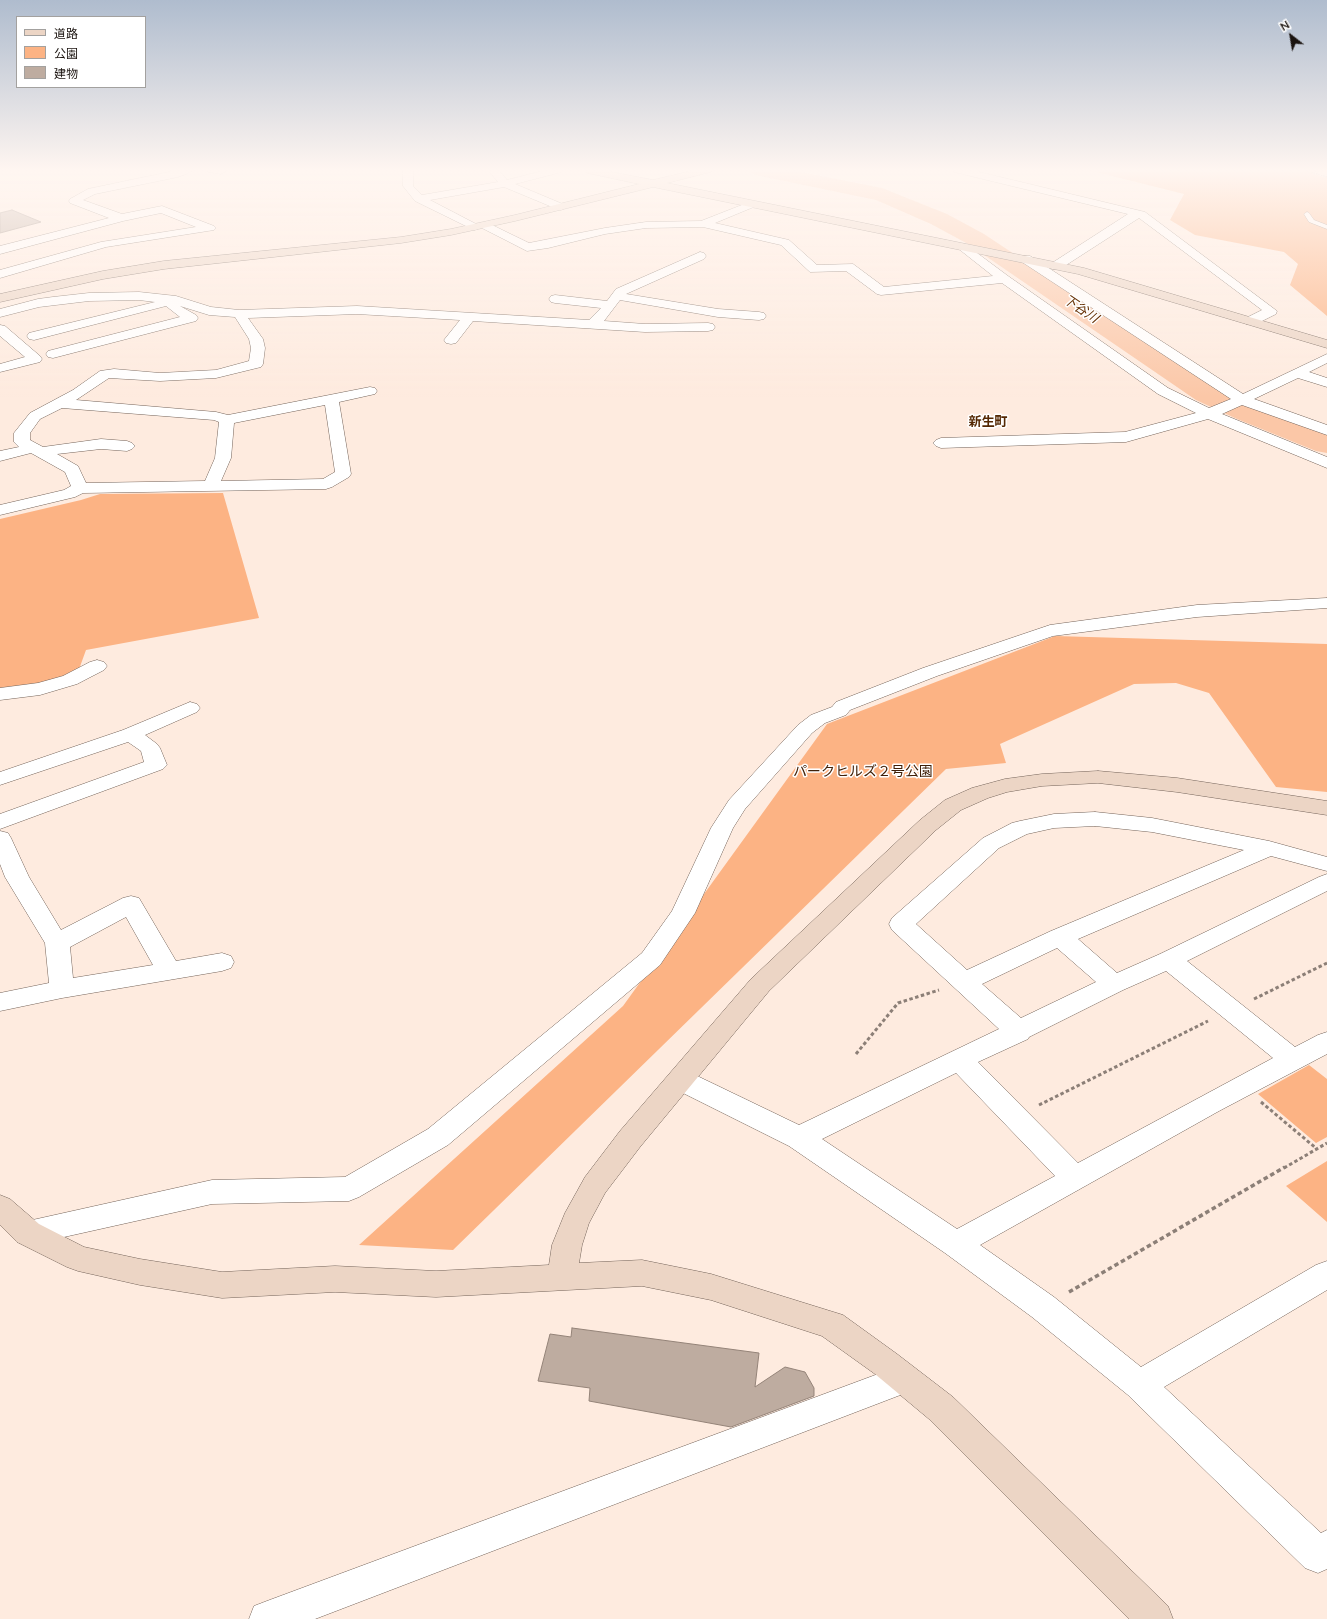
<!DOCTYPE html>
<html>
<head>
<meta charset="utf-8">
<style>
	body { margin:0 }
	#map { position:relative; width:1327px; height:1619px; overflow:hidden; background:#feebdf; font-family:Lato,"Noto Sans JP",sans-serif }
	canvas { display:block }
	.legend { position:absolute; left:16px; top:16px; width:130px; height:72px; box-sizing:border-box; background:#fff; border:1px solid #a3a19f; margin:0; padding:5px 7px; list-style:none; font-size:12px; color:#1a130f }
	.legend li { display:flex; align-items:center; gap:8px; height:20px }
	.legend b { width:20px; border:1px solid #a3a19f }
	.north { position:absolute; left:1271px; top:16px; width:40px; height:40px; -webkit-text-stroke:3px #fff; paint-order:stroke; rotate:329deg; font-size:11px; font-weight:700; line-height:16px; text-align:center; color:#1a130f }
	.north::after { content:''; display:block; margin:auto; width:14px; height:18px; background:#1a130f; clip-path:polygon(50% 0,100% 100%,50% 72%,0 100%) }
</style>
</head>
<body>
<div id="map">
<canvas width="1327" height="1619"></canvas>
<ul class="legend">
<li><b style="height:5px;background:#ecd5c5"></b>道路</li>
<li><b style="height:11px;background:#fcb384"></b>公園</li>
<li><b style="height:11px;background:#beaca0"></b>建物</li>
</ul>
<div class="north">N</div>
</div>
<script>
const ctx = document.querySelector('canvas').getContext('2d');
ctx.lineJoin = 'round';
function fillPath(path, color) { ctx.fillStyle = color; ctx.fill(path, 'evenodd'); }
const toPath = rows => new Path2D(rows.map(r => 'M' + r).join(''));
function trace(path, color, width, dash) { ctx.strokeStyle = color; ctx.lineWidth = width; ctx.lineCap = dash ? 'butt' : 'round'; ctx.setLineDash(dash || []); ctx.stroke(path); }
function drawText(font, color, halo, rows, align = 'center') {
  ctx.font = font + ' Lato,"Noto Sans JP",sans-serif'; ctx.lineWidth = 3; ctx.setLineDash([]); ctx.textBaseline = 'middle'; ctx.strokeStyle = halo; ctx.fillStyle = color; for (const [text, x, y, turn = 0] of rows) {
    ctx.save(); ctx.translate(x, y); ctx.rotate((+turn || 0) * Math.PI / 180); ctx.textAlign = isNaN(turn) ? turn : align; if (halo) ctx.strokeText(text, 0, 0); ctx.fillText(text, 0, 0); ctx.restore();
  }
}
fillPath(toPath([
	[1088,170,1320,170,1311,173,1327,178,1327,316,1290,285,1298,264,1284,252,1195,235,1170,220,1184,194],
	[223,493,259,618,86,650,78,672,46,685,0,690,0,519,81,500,100,494],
	[1055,636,1327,644,1327,792,1276,787,1209,693,1176,683,1134,684,1000,744,1006,763,946,769,453,1250,359,1245,623,1006,827,724],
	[1309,1065,1327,1079,1327,1137,1316,1143,1258,1094],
	[1327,1161,1327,1222,1286,1186]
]), '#fcb384');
fillPath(toPath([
	[749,170,791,170,882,188,947,214,984,234,1216,388,1259,407,1327,433,1327,453,1316,451,1237,419,1196,400,968,244,931,224,876,200,760,176,753,174,749,170]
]), '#fbc7a7');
const building = toPath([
	[12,210,41,222,0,233,0,213,12,210],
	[572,1328,759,1353,755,1387,785,1367,805,1372,814,1388,814,1396,731,1427,589,1401,590,1388,538,1381,550,1334,571,1337,572,1328]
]);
fillPath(building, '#beaca0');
trace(building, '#948378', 1);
const lane = toPath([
	[1307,212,1309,213,1314,220,1327,225,1327,229,1309,222,1304,214,1307,212]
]);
const street = toPath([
	[178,170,192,170,191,172,178,177,95,194,83,200,122,214,162,206,214,226,216,228,214,230,106,247,0,278,0,270,101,242,196,227,161,213,123,221,0,254,0,246,109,218,70,203,69,201,70,199,88,189,178,170],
	[207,170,225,170,226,171,221,174,208,172,207,170],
	[403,170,413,170,413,186,422,195,498,182,488,170,499,170,507,180,546,170,563,170,562,172,515,184,565,205,567,207,561,210,557,209,504,187,430,200,478,225,480,227,478,229,474,230,415,201,403,186,403,170],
	[953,170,971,170,1145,212,1277,311,1276,314,1256,324,1246,324,1244,321,1246,318,1262,310,1139,218,1060,269,1052,269,1050,266,1052,263,1128,214,954,172,953,170],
	[752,201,757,204,756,206,715,223,789,240,817,265,853,264,884,287,993,276,955,246,957,244,965,244,1008,276,1168,388,1209,408,1231,399,1022,262,1020,259,1022,256,1030,256,1243,394,1327,354,1327,363,1309,372,1327,378,1327,387,1298,378,1254,399,1327,425,1327,435,1242,405,1222,414,1327,457,1327,468,1208,419,1126,442,941,448,936,446,933,443,936,440,941,438,1125,432,1196,413,1158,394,1002,283,881,295,877,294,846,271,810,272,781,245,703,227,646,228,605,234,548,248,527,251,480,227,478,225,480,223,488,223,529,243,605,228,646,222,701,221,752,201],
	[700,252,704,253,706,256,704,259,626,294,718,309,759,312,764,313,766,316,764,319,759,320,718,317,620,300,604,321,645,324,708,323,713,324,715,327,713,330,708,331,645,332,473,321,456,343,451,344,446,343,444,340,460,320,357,314,248,318,263,339,265,348,263,364,261,367,216,378,160,381,109,378,76,400,216,412,228,415,370,387,375,388,377,391,375,394,339,402,351,474,349,477,332,487,326,489,83,493,75,497,0,515,0,505,64,490,71,486,65,472,31,453,0,461,0,451,19,447,14,442,14,433,30,413,73,390,100,371,114,369,160,373,216,370,249,361,251,348,249,339,235,317,209,315,180,306,196,315,198,318,196,321,53,358,48,357,46,354,48,351,180,317,166,306,34,340,29,339,27,336,29,333,155,302,139,300,89,301,39,307,0,317,0,309,38,299,53,297,89,293,139,292,176,296,211,307,239,310,357,306,589,320,601,308,555,303,551,302,549,299,551,296,555,295,607,301,616,289,700,252],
	[325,405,335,472,323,479,221,481,231,458,234,423,325,405],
	[62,408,214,420,219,422,215,458,205,481,86,483,78,466,57,454,101,449,127,451,132,449,135,446,132,443,127,441,101,439,43,447,30,440,30,433,40,419,62,408],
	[0,325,5,326,40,356,42,359,40,362,0,372,0,364,25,357,0,336,0,325],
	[1327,598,1327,608,1197,617,1053,636,937,676,850,710,846,715,825,723,812,733,745,809,733,828,695,913,660,965,448,1145,359,1197,349,1201,212,1204,28,1245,17,1242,13,1233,17,1224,28,1221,212,1180,345,1177,428,1129,642,953,672,911,711,828,729,800,798,725,811,715,832,707,836,702,923,668,1050,625,1197,605,1327,598],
	[97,660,104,662,107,666,104,670,77,684,40,695,0,700,0,688,38,683,63,676,90,662,97,660],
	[190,702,197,704,200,708,197,712,145,735,157,744,160,748,167,765,163,769,0,829,0,814,144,762,141,751,128,742,0,785,0,772,123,730,190,702],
	[1095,812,1152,818,1269,841,1327,857,1327,871,1271,856,1078,939,1117,973,1160,954,1319,877,1327,874,1327,891,1187,961,1295,1047,1318,1035,1327,1032,1327,1054,1219,1111,980,1245,1054,1297,1141,1367,1316,1265,1327,1261,1327,1290,1164,1387,1321,1533,1327,1530,1327,1569,1318,1573,1305,1568,1128,1395,1032,1317,945,1253,789,1146,671,1087,668,1080,671,1073,681,1070,691,1073,799,1125,999,1029,892,930,889,924,892,918,983,838,1012,823,1020,821,1054,814,1095,812],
	[1095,826,1152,832,1244,850,1051,931,967,970,916,924,999,848,1027,834,1054,828,1095,826],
	[1057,948,1096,982,1021,1018,982,984,1057,948],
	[1166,971,1273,1058,1078,1163,978,1062,1028,1039,1029,1037,1123,990,1166,971],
	[956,1073,1055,1176,957,1229,822,1139,956,1073],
	[0,831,8,833,11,838,29,877,61,930,123,898,131,896,139,898,176,961,222,953,231,956,234,962,231,968,222,971,62,998,0,1011,0,993,49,983,45,943,5,877,0,864,0,831],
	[126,917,153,965,73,978,70,947,126,917],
	[905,1364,916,1369,921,1379,916,1389,315,1619,249,1619,254,1606,267,1601,905,1364]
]);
const secondary = toPath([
	[582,170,602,170,653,180,695,170,712,170,711,172,667,183,1084,268,1327,340,1327,348,1078,274,653,187,515,221,451,235,401,243,164,269,103,279,0,302,0,294,103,271,164,261,401,237,451,229,515,215,639,184,587,173,582,170],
	[1098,771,1177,778,1327,801,1327,815,1177,792,1098,783,1042,786,1007,792,988,798,961,810,936,830,769,991,640,1147,605,1193,589,1223,582,1245,579,1263,642,1260,711,1274,843,1315,897,1354,953,1397,1168,1606,1173,1619,1129,1619,929,1419,875,1374,822,1336,711,1300,642,1286,436,1297,335,1292,222,1298,140,1285,78,1271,67,1267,17,1242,0,1225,0,1195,10,1199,39,1224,84,1247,140,1259,222,1272,335,1266,436,1271,549,1265,552,1245,565,1213,585,1177,620,1131,751,979,920,820,945,800,972,788,1005,779,1042,774,1098,771]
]);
trace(lane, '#75645a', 1);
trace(street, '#75645a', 1);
trace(secondary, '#75645a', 1);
trace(toPath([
	[1304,170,1327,177]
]), '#8c7f77', 1.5, [1.5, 1]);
trace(toPath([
	[1254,999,1327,963],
	[856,1054,898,1003,939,990],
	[1261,1102,1317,1149],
	[1039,1105,1208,1021],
	[1284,1168,1327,1143]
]), '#8c7f77', 3, [3.5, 2.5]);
trace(toPath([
	[1069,1292,1285,1167]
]), '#8c7f77', 3.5, [4.5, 3]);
fillPath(lane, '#fff');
fillPath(street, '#fff');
fillPath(secondary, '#ecd5c5');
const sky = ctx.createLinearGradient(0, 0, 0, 397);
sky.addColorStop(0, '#afbcce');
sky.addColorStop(0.43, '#fff6f1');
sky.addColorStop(1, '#fff6f100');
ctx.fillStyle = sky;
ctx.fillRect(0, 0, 1327, 397);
drawText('italic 13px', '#683307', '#fff', [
	["下谷川",1081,309,34]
]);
drawText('bold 13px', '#542803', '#fff', [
	["新生町",988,422]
]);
drawText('14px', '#402008', '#fff', [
	["パークヒルズ２号公園",863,771]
]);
</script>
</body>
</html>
